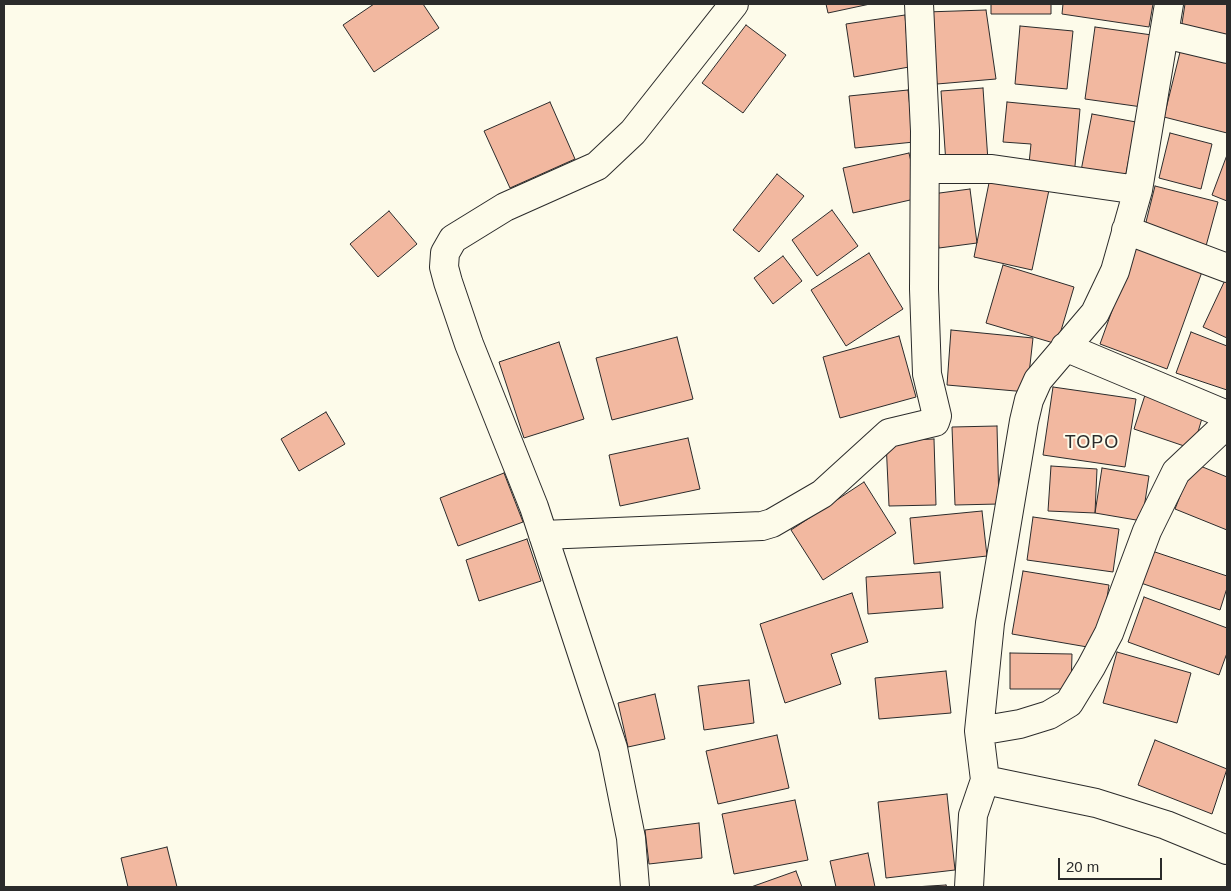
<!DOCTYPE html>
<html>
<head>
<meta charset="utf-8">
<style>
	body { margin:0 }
	#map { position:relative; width:1231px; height:891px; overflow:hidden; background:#fdfbea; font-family:Arial,sans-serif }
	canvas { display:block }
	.frame { position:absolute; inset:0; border:5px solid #2b2b2b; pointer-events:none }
	.scale { position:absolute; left:1058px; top:858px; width:104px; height:22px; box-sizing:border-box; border:2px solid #2b2b2b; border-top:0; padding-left:6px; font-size:15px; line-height:18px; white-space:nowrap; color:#2b2b2b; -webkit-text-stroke:4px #fdfbea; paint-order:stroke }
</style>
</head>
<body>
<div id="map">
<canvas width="1231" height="891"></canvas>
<div class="frame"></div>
<div class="scale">20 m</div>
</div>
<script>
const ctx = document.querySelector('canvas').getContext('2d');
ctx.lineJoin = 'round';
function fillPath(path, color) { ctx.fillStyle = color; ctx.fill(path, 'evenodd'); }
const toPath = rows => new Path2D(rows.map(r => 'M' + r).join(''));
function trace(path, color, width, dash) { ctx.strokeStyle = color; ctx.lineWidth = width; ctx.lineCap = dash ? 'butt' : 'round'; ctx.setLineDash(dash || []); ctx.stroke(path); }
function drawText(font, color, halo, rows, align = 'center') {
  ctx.font = font + ' Arial,sans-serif'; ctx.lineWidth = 4; ctx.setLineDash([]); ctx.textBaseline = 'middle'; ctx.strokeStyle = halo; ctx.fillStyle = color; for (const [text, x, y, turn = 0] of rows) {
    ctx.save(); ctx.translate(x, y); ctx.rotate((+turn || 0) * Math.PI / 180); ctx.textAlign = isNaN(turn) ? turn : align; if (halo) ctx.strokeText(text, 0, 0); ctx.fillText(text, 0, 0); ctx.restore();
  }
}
const building = toPath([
	[374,4,423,4,439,28,374,72,343,25,374,4],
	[826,4,870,4,828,13,826,4],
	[991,4,1051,4,1051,14,991,14,991,4],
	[1063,4,1153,4,1149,27,1062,14,1063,4],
	[1185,4,1227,4,1227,39,1181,30,1185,4],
	[986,10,996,79,937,84,926,12,986,10],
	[905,15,909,67,854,77,846,24,905,15],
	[746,25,786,55,743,113,702,83,746,25],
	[1020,26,1073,31,1067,89,1015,84,1020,26],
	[1095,27,1152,35,1142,107,1085,99,1095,27],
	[1182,44,1227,55,1227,133,1164,117,1182,44],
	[983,88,988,161,946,164,941,91,983,88],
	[908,90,914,142,855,148,849,96,908,90],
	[550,102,575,159,510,188,484,131,550,102],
	[1007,102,1080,109,1074,177,1028,173,1031,144,1003,142,1007,102],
	[1092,114,1136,122,1124,184,1080,176,1092,114],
	[1170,133,1212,144,1201,189,1159,178,1170,133],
	[909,153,919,198,853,213,843,168,909,153],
	[1227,155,1227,201,1212,195,1227,155],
	[777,174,804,196,759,252,733,230,777,174],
	[990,178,1049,190,1032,270,974,257,990,178],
	[1155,186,1218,202,1206,246,1144,230,1155,186],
	[970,189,977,243,939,248,932,194,970,189],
	[832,210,858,246,817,276,792,240,832,210],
	[389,211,417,244,378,277,350,244,389,211],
	[1136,244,1203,269,1167,369,1100,344,1136,244],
	[869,253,903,309,846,346,811,290,869,253],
	[783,256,802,281,773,304,754,278,783,256],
	[1003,265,1074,287,1057,344,986,323,1003,265],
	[1226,278,1227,279,1227,338,1203,327,1226,278],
	[951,330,1033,338,1027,392,947,385,951,330],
	[1191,332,1227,346,1227,390,1176,373,1191,332],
	[899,336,916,397,840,418,823,357,899,336],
	[677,337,693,399,612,420,596,358,677,337],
	[559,342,584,419,524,438,499,362,559,342],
	[1053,387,1136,399,1125,467,1043,455,1053,387],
	[1147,389,1205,408,1193,449,1134,429,1147,389],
	[326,412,345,444,299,471,281,439,326,412],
	[997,426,999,504,955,505,952,427,997,426],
	[688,438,700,489,620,506,609,455,688,438],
	[934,439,936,505,889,506,886,441,934,439],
	[1193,463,1227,477,1227,530,1175,509,1193,463],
	[1051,466,1097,469,1095,513,1048,511,1051,466],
	[1102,468,1149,476,1142,521,1095,513,1102,468],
	[504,473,523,522,458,546,440,498,504,473],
	[864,482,896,533,823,580,791,530,864,482],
	[982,511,987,556,914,564,910,518,982,511],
	[1033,517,1119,529,1113,572,1027,560,1033,517],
	[527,539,541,581,479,601,466,560,527,539],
	[1146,549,1227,576,1227,588,1220,610,1135,581,1146,549],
	[1023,571,1109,585,1099,649,1012,634,1023,571],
	[940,572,943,608,868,614,866,577,940,572],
	[852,593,868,642,831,654,841,684,785,703,760,624,852,593],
	[1144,597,1227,628,1227,653,1219,675,1128,642,1144,597],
	[1117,652,1191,673,1177,723,1103,703,1117,652],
	[1010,653,1072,654,1071,689,1010,689,1010,653],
	[946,671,951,713,879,719,875,678,946,671],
	[749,680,754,723,704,730,698,686,749,680],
	[655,694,665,739,628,747,618,703,655,694],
	[777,735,789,788,718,804,706,751,777,735],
	[1155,740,1227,769,1212,814,1138,785,1155,740],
	[947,794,955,870,886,878,878,802,947,794],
	[795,800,808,860,734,874,722,814,795,800],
	[699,823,702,858,649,864,645,830,699,823],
	[167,847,177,887,128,887,121,858,167,847],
	[868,853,875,887,836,887,830,861,868,853],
	[796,871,802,887,751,887,796,871],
	[946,885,947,887,914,887,946,885]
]);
fillPath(building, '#f2b8a0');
trace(building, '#2b2b2b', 1);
const minor = toPath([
	[1164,34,1227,49],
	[925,169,992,169,1138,190],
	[1126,230,1227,268],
	[1065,347,1227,415],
	[543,535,762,526,772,523,822,494,889,433,935,422,937,416,927,374,924,289,925,131,919,4],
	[979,731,1020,724,1049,715,1069,703,1091,667,1109,633,1147,531,1176,472,1227,424],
	[985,780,1096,803,1166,825,1227,850],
	[635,887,631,838,613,748,534,507,469,344,448,282,444,267,445,253,453,239,505,207,597,166,633,132,734,4],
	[969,887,973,815,985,780,979,731,990,623,1024,421,1029,400,1038,380,1095,313,1115,271,1138,190,1169,4]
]);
trace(minor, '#2b2b2b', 30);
trace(minor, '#fdfbea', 28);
ctx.letterSpacing = '1px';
drawText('18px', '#2b2b2b', '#fdfbea', [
	["TOPO",1092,443]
]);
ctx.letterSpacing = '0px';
</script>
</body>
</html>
